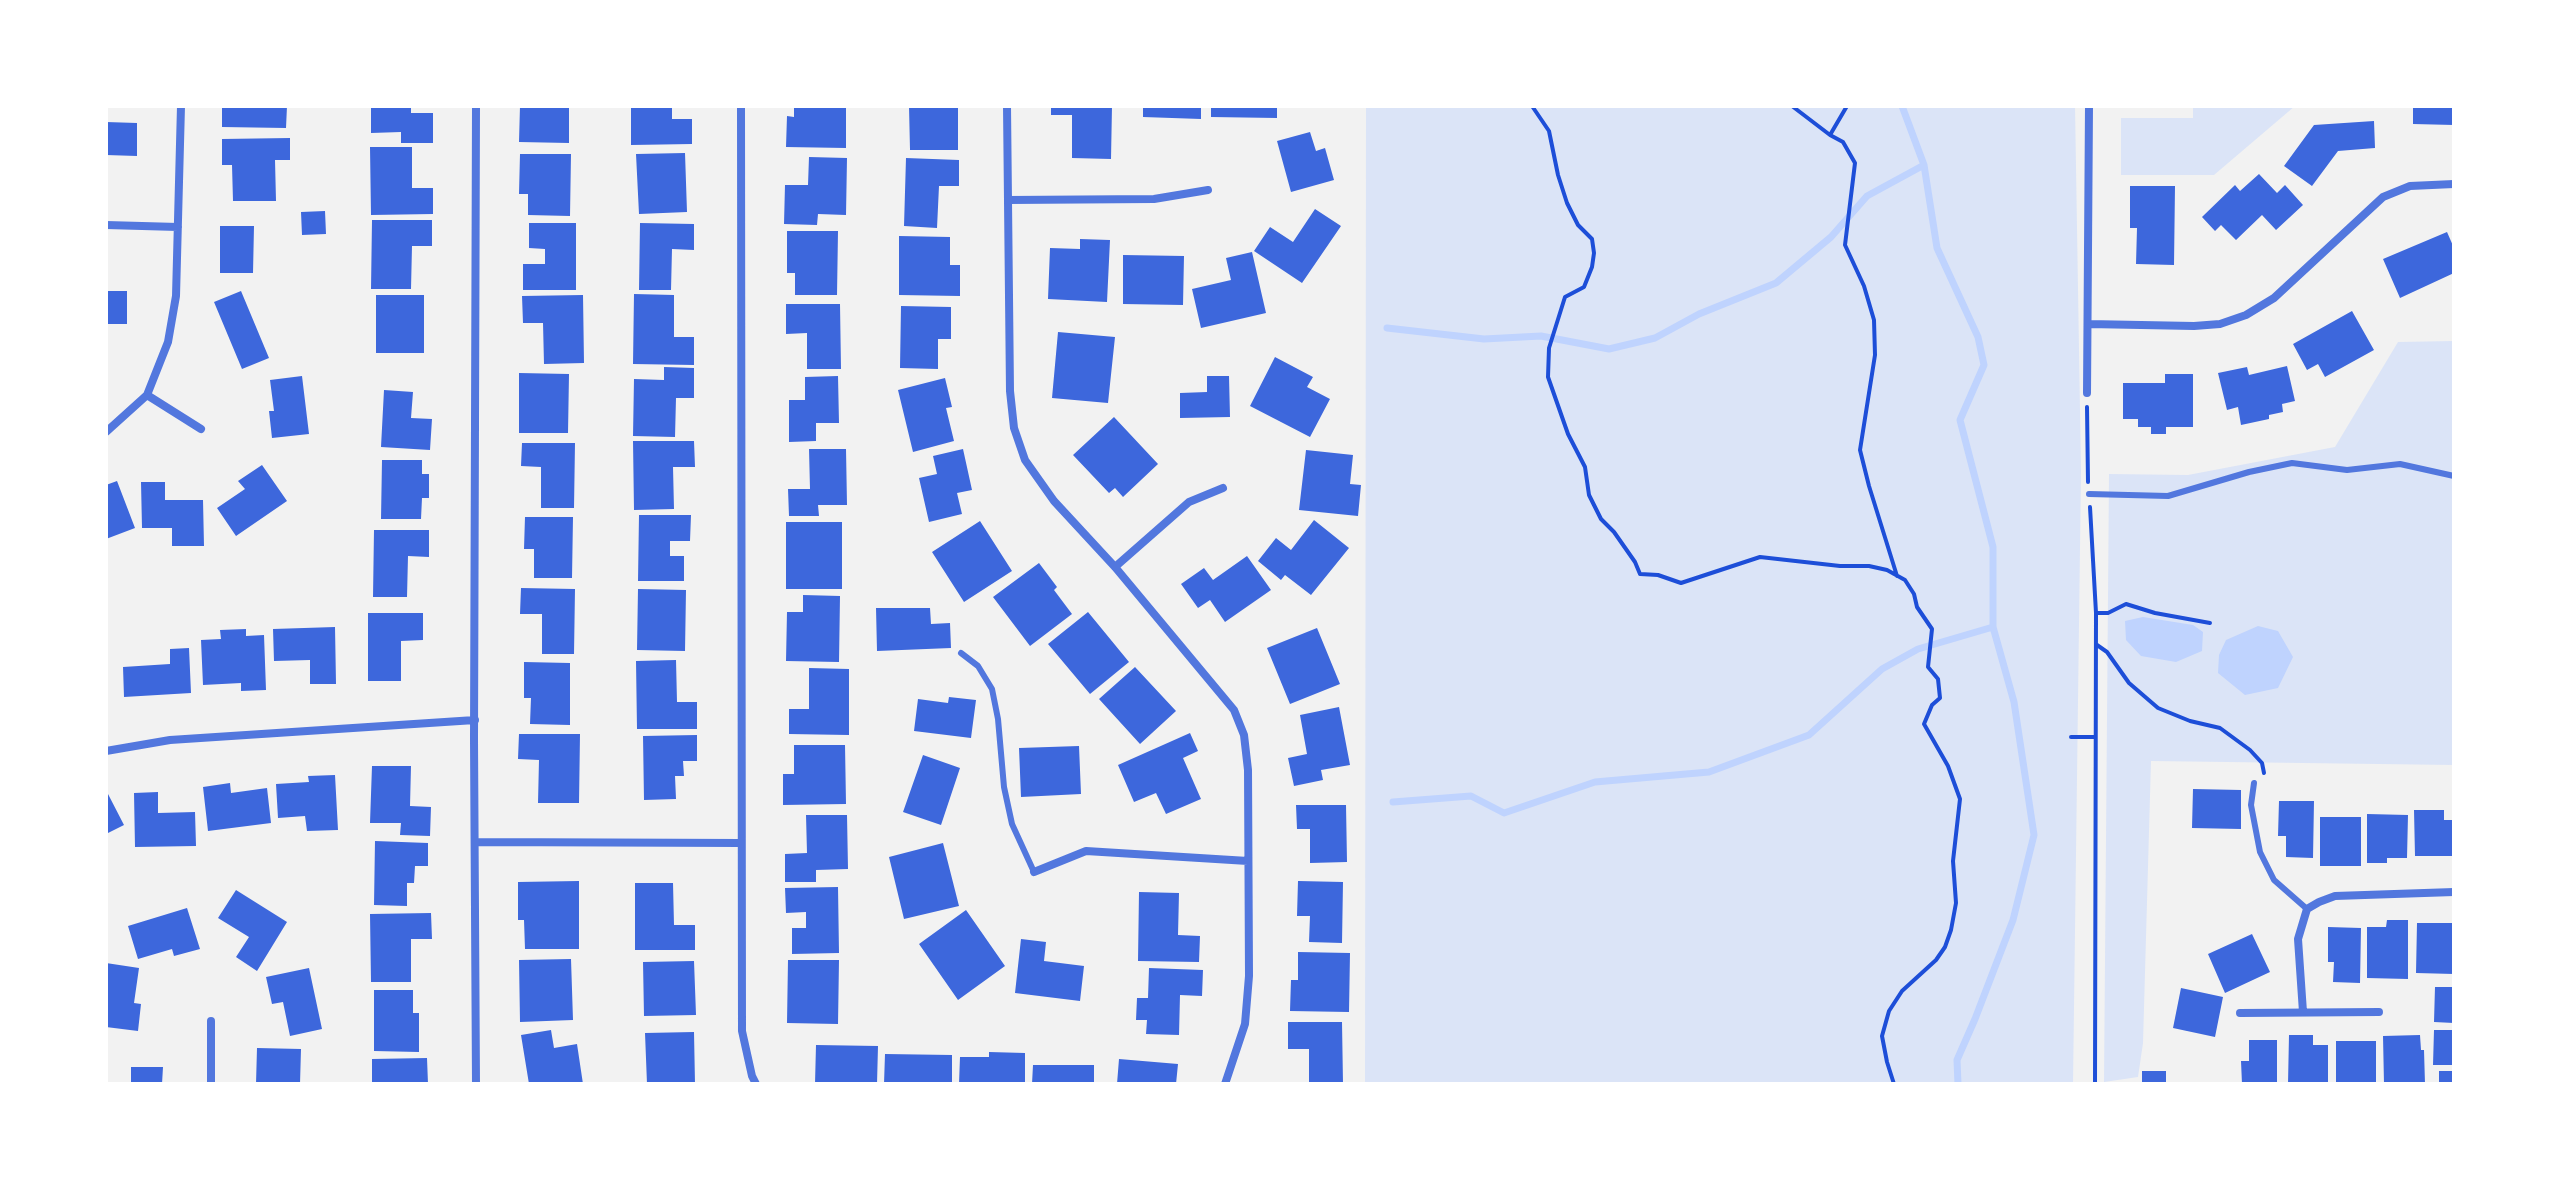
<!DOCTYPE html>
<html>
<head>
<meta charset="utf-8">
<style>
	body { margin:0 }
	#map { position:relative; width:2560px; height:1190px; overflow:hidden; background:#f2f2f2; font-family:"Varela Round",sans-serif }
	canvas { display:block }
	.frame { position:absolute; inset:0; border:108px solid #fff; pointer-events:none }
</style>
</head>
<body>
<div id="map">
<canvas width="2560" height="1190"></canvas>
<div class="frame"></div>
</div>
<script>
const ctx = document.querySelector('canvas').getContext('2d');
ctx.lineJoin = 'round';
function fillPath(path, color) { ctx.fillStyle = color; ctx.fill(path, 'evenodd'); }
const toPath = rows => new Path2D(rows.map(r => 'M' + r).join(''));
function trace(path, color, width, dash) { ctx.strokeStyle = color; ctx.lineWidth = width; ctx.lineCap = dash ? 'butt' : 'round'; ctx.setLineDash(dash || []); ctx.stroke(path); }
fillPath(toPath([
	[1366,106,2075,106,2081,471,2073,1084,1365,1084],
	[2193,106,2300,106,2295,106,2214,175,2121,175,2121,118,2193,118],
	[2454,341,2454,765,2151,761,2143,1043,2138,1077,2104,1082,2109,474,2188,475,2335,447,2398,342]
]), '#dbe4f7');
fillPath(toPath([
	[2143,617,2193,625,2203,632,2202,651,2176,662,2141,656,2126,640,2125,621],
	[2258,626,2278,631,2293,657,2278,688,2245,695,2218,673,2219,655,2226,640]
]), '#bfd3fe');
trace(toPath([
	[1387,328,1484,339,1541,336,1609,349,1655,338,1699,314,1776,283,1831,237,1867,196,1924,165],
	[1393,802,1471,796,1504,813,1595,782,1709,772,1809,735,1882,669,1918,649,1993,627,1993,547,1960,420,1984,365,1978,337,1937,248,1924,165,1902,106],
	[1958,1084,1957,1060,1975,1019,2013,920,2034,835,2014,702,1993,627]
]), '#bfd3fe', 7);
fillPath(toPath([
	[222,106,287,106,286,128,222,127],
	[371,106,411,106,411,113,433,113,433,143,401,143,401,132,371,133],
	[520,106,569,106,569,143,519,142],
	[631,106,672,106,672,119,692,119,692,144,631,145],
	[794,106,846,106,846,148,786,147,787,116,794,117],
	[909,106,958,106,958,150,910,150],
	[1051,106,1112,106,1111,159,1072,158,1072,115,1051,115],
	[1143,106,1201,106,1201,119,1143,117],
	[1211,106,1277,106,1277,118,1211,117],
	[2413,106,2454,106,2454,125,2413,124],
	[2374,121,2375,148,2338,151,2312,186,2284,166,2314,125],
	[106,122,137,123,137,156,106,155],
	[1310,132,1316,151,1325,148,1334,180,1291,192,1277,141],
	[290,138,290,160,275,160,276,201,233,201,232,165,222,165,222,139],
	[370,147,412,147,412,188,433,188,433,214,371,215],
	[685,153,687,212,639,214,636,154],
	[520,154,571,154,570,216,528,215,528,194,519,194],
	[809,157,847,158,846,215,818,214,817,225,784,224,785,185,808,185],
	[906,158,959,160,959,186,939,186,937,228,904,226],
	[2259,174,2277,193,2285,185,2303,205,2276,230,2262,215,2236,240,2221,225,2215,231,2202,217,2235,185,2240,191],
	[2130,186,2175,186,2174,265,2136,264,2137,228,2130,228],
	[1315,209,1341,226,1302,283,1254,251,1270,227,1293,242],
	[325,211,326,234,302,235,301,212],
	[372,220,432,220,432,246,412,246,411,289,371,289],
	[529,223,576,223,576,290,523,290,523,264,545,264,545,249,529,248],
	[640,223,694,224,694,250,672,249,671,290,639,290],
	[220,226,254,226,253,273,220,273],
	[787,231,838,231,837,295,795,295,795,273,787,273],
	[2447,232,2454,248,2454,273,2400,298,2383,259],
	[899,236,950,237,950,265,960,265,960,296,899,295],
	[1080,239,1110,240,1107,302,1048,299,1050,248,1080,249],
	[1252,252,1266,313,1201,328,1192,289,1231,280,1226,258],
	[1123,255,1184,256,1183,305,1123,304],
	[106,291,127,291,127,324,106,324],
	[241,291,269,358,242,369,214,302],
	[634,294,674,295,674,337,694,337,694,365,633,364],
	[376,295,424,295,424,353,376,353],
	[583,295,584,363,544,364,543,323,523,323,522,296],
	[786,304,840,304,841,369,807,369,807,333,786,334],
	[901,306,951,307,951,339,938,339,938,369,900,368],
	[2352,311,2374,350,2325,377,2318,364,2307,370,2293,344],
	[1058,332,1115,337,1108,403,1052,398],
	[1275,357,1313,377,1307,387,1330,399,1310,437,1250,406],
	[2287,366,2295,401,2282,404,2283,412,2269,415,2269,419,2241,425,2238,407,2227,410,2218,373,2247,367,2249,375],
	[664,367,694,368,694,398,676,398,675,437,633,436,634,379,664,380],
	[519,373,569,374,568,433,519,433],
	[2165,374,2193,374,2193,427,2166,427,2166,434,2151,434,2151,427,2138,427,2138,419,2123,419,2123,383,2165,383],
	[302,376,309,434,272,438,269,411,274,411,270,380],
	[838,376,839,423,816,423,816,441,789,442,789,400,805,400,805,377],
	[1207,376,1229,376,1230,417,1180,418,1180,393,1207,392],
	[945,378,952,407,946,408,954,441,913,452,898,390],
	[384,390,413,392,411,418,432,419,430,450,381,447],
	[1114,417,1158,464,1123,497,1115,488,1109,493,1073,455],
	[633,441,694,441,695,467,673,467,674,509,634,510],
	[522,443,575,443,574,508,541,508,541,467,521,466],
	[809,449,846,449,847,505,818,505,819,516,789,516,788,489,810,489],
	[963,449,972,490,957,493,962,514,929,522,919,478,937,474,933,456],
	[1306,450,1353,455,1350,484,1361,485,1358,516,1299,510],
	[382,460,422,460,422,474,429,474,429,498,422,498,421,519,381,519],
	[262,465,287,501,236,536,217,508,245,489,238,481],
	[117,481,135,528,106,539,106,485],
	[141,482,165,482,165,500,203,500,204,546,172,546,172,528,142,528],
	[639,515,691,515,690,541,670,541,670,556,684,556,684,581,638,581],
	[525,517,573,517,572,578,534,578,534,549,524,549],
	[1314,520,1349,548,1311,595,1285,575,1281,580,1258,561,1276,538,1291,550],
	[980,521,1012,571,964,602,932,552],
	[786,522,842,522,842,589,786,589],
	[374,530,429,530,429,557,408,556,407,597,373,597],
	[1247,556,1271,590,1225,622,1210,600,1198,608,1181,584,1204,568,1213,580],
	[1039,563,1057,587,1054,590,1072,614,1030,646,993,597],
	[521,588,575,589,574,654,542,654,542,614,520,614],
	[638,589,686,590,685,651,637,650],
	[803,595,840,596,839,662,786,661,787,612,803,612],
	[876,608,930,608,931,624,950,623,951,648,877,651],
	[1088,612,1129,662,1090,694,1048,644],
	[368,613,423,613,423,640,401,641,401,681,368,681],
	[335,627,336,684,310,684,310,660,274,661,273,629],
	[1317,628,1340,684,1290,704,1267,648],
	[246,629,246,636,264,635,266,690,241,691,241,683,203,685,201,640,221,639,220,630],
	[189,648,191,693,124,697,123,667,170,664,170,649],
	[676,660,677,702,697,702,697,729,637,729,636,661],
	[524,662,570,663,570,725,530,724,531,698,524,698],
	[1135,667,1176,711,1140,744,1099,699],
	[809,668,849,669,849,735,789,734,789,709,809,709],
	[949,697,976,700,971,738,914,731,918,699,948,703],
	[1339,707,1350,765,1321,770,1323,780,1294,786,1288,758,1307,754,1300,715],
	[1190,733,1198,751,1183,758,1201,799,1166,814,1156,793,1134,802,1118,765],
	[519,734,580,734,579,803,538,803,539,760,518,759],
	[697,735,697,761,683,761,684,776,675,776,676,799,644,800,643,736],
	[794,745,845,745,846,804,783,805,783,774,794,774],
	[1079,746,1081,794,1021,797,1019,748],
	[923,755,960,768,941,825,903,812],
	[372,766,411,766,410,806,431,807,430,836,400,835,401,823,370,823],
	[335,775,338,830,307,831,305,816,278,818,276,784,309,782,308,776],
	[230,783,231,793,267,788,271,823,208,831,203,787],
	[2193,789,2241,790,2241,829,2192,828],
	[158,792,158,813,195,812,196,846,135,847,134,793],
	[108,794,124,825,106,834,106,795],
	[2279,801,2314,801,2313,858,2286,857,2286,836,2278,836],
	[1296,805,1346,805,1347,862,1310,863,1310,829,1297,829],
	[2414,810,2444,810,2444,820,2454,820,2454,856,2415,856],
	[2367,814,2408,815,2407,858,2387,858,2387,863,2367,863],
	[806,815,847,815,848,869,816,870,816,882,785,882,785,854,807,853],
	[2320,817,2361,817,2361,866,2320,866],
	[375,841,428,843,428,866,415,866,414,883,407,883,407,906,374,905],
	[943,843,959,906,904,919,889,857],
	[579,881,579,949,525,949,524,920,518,920,518,882],
	[1298,881,1343,882,1342,943,1309,942,1310,916,1297,916],
	[635,883,673,883,674,925,695,925,695,950,635,950],
	[838,887,839,953,792,954,792,928,806,928,806,912,786,913,785,888],
	[236,890,287,922,257,971,236,957,249,937,218,918],
	[1139,892,1179,893,1178,935,1200,936,1199,962,1138,961],
	[187,908,200,949,174,956,172,949,138,959,128,926],
	[966,910,1005,966,958,1000,919,944],
	[431,913,432,939,411,939,411,982,371,982,370,914],
	[2387,920,2408,920,2408,979,2367,978,2367,927,2386,927],
	[2417,923,2454,923,2454,974,2416,973],
	[2328,927,2361,928,2360,983,2333,982,2334,962,2328,962],
	[2252,934,2270,972,2225,993,2208,954],
	[1021,939,1046,942,1044,961,1084,966,1080,1001,1015,993],
	[1298,952,1350,953,1349,1012,1290,1011,1291,980,1298,980],
	[571,959,573,1020,520,1022,519,960],
	[788,960,839,960,838,1024,787,1023],
	[694,961,696,1015,644,1016,643,962],
	[106,963,139,968,134,1003,141,1004,138,1031,106,1027],
	[309,968,322,1029,290,1036,283,1002,272,1004,266,977],
	[1149,968,1203,970,1202,996,1180,995,1179,1035,1146,1034,1147,1020,1136,1020,1137,998,1148,998],
	[2435,987,2454,987,2454,1023,2434,1022],
	[2181,988,2223,997,2215,1037,2173,1028],
	[374,990,413,990,413,1013,419,1013,419,1052,374,1051],
	[1288,1022,1342,1022,1343,1084,1309,1084,1309,1049,1288,1049],
	[551,1030,554,1048,577,1044,583,1084,529,1084,521,1035],
	[2434,1030,2454,1030,2454,1065,2433,1065],
	[694,1032,695,1084,647,1084,645,1033],
	[2289,1035,2313,1035,2313,1045,2328,1045,2328,1084,2288,1084],
	[2420,1035,2421,1050,2424,1050,2425,1084,2384,1084,2383,1036],
	[2249,1040,2277,1040,2277,1084,2242,1084,2241,1061,2249,1061],
	[2336,1041,2376,1041,2376,1084,2336,1084],
	[816,1045,878,1046,877,1084,815,1084],
	[257,1048,301,1049,300,1084,256,1084],
	[989,1052,1025,1053,1025,1084,959,1084,960,1057,989,1057],
	[885,1054,952,1055,952,1084,884,1084],
	[427,1058,428,1084,372,1084,372,1059],
	[1119,1059,1178,1064,1176,1084,1117,1084],
	[1033,1065,1094,1065,1094,1084,1032,1084],
	[131,1067,163,1067,162,1084,131,1084],
	[2142,1071,2166,1071,2166,1084,2142,1084],
	[2439,1071,2454,1071,2454,1084,2439,1084]
]), '#3d67dc');
trace(toPath([
	[1532,106,1549,131,1558,175,1567,203,1578,225,1592,239,1594,253,1592,267,1584,287,1565,297,1549,348,1548,377,1568,434,1585,467,1589,495,1601,519,1614,532,1635,562,1640,574,1658,575,1681,583,1760,557,1840,566,1869,566,1887,570,1905,580,1914,594,1917,607,1932,629,1928,667,1938,679,1940,698,1932,705,1924,724,1948,766,1960,799,1953,861,1956,903,1951,930,1945,947,1936,960,1902,991,1889,1011,1882,1036,1887,1062,1894,1084],
	[1792,106,1830,135,1847,106],
	[1830,135,1843,142,1855,163,1845,245,1864,286,1874,320,1875,355,1860,450,1869,486,1897,576],
	[2087,407,2088,482],
	[2090,507,2096,613,2095,1084],
	[2097,613,2108,613,2126,604,2155,613,2210,623],
	[2097,645,2107,652,2129,683,2158,708,2190,721,2220,728,2250,750,2262,763,2264,773],
	[2071,737,2095,737]
]), '#1d4ed8', 4);
trace(toPath([
	[2089,494,2168,496,2249,472,2292,463,2347,470,2400,464,2454,476],
	[961,653,978,666,992,689,998,719,1004,787,1012,824,1034,872],
	[2254,783,2251,805,2260,852,2274,880,2307,909]
]), '#5277de', 6);
trace(toPath([
	[476,106,474,739,476,1084],
	[741,106,742,1031,752,1076,756,1084],
	[1007,106,1010,391,1014,428,1025,460,1054,501,1115,567,1234,710,1244,735,1248,770,1249,976,1245,1024,1225,1084],
	[1008,200,1154,199,1208,190],
	[106,225,178,227],
	[2088,324,2194,326,2220,324,2246,315,2274,298,2383,197,2410,186,2454,184],
	[2087,393,2089,106],
	[147,395,201,429],
	[106,432,147,395,168,342,176,296,181,106],
	[1115,567,1189,502,1223,488],
	[106,751,170,740,475,720],
	[475,842,740,843],
	[1034,872,1086,851,1248,861],
	[2303,1012,2298,939,2307,909,2319,902,2335,896,2454,892],
	[2240,1013,2379,1012],
	[211,1021,211,1084]
]), '#5277de', 8);
</script>
</body>
</html>
